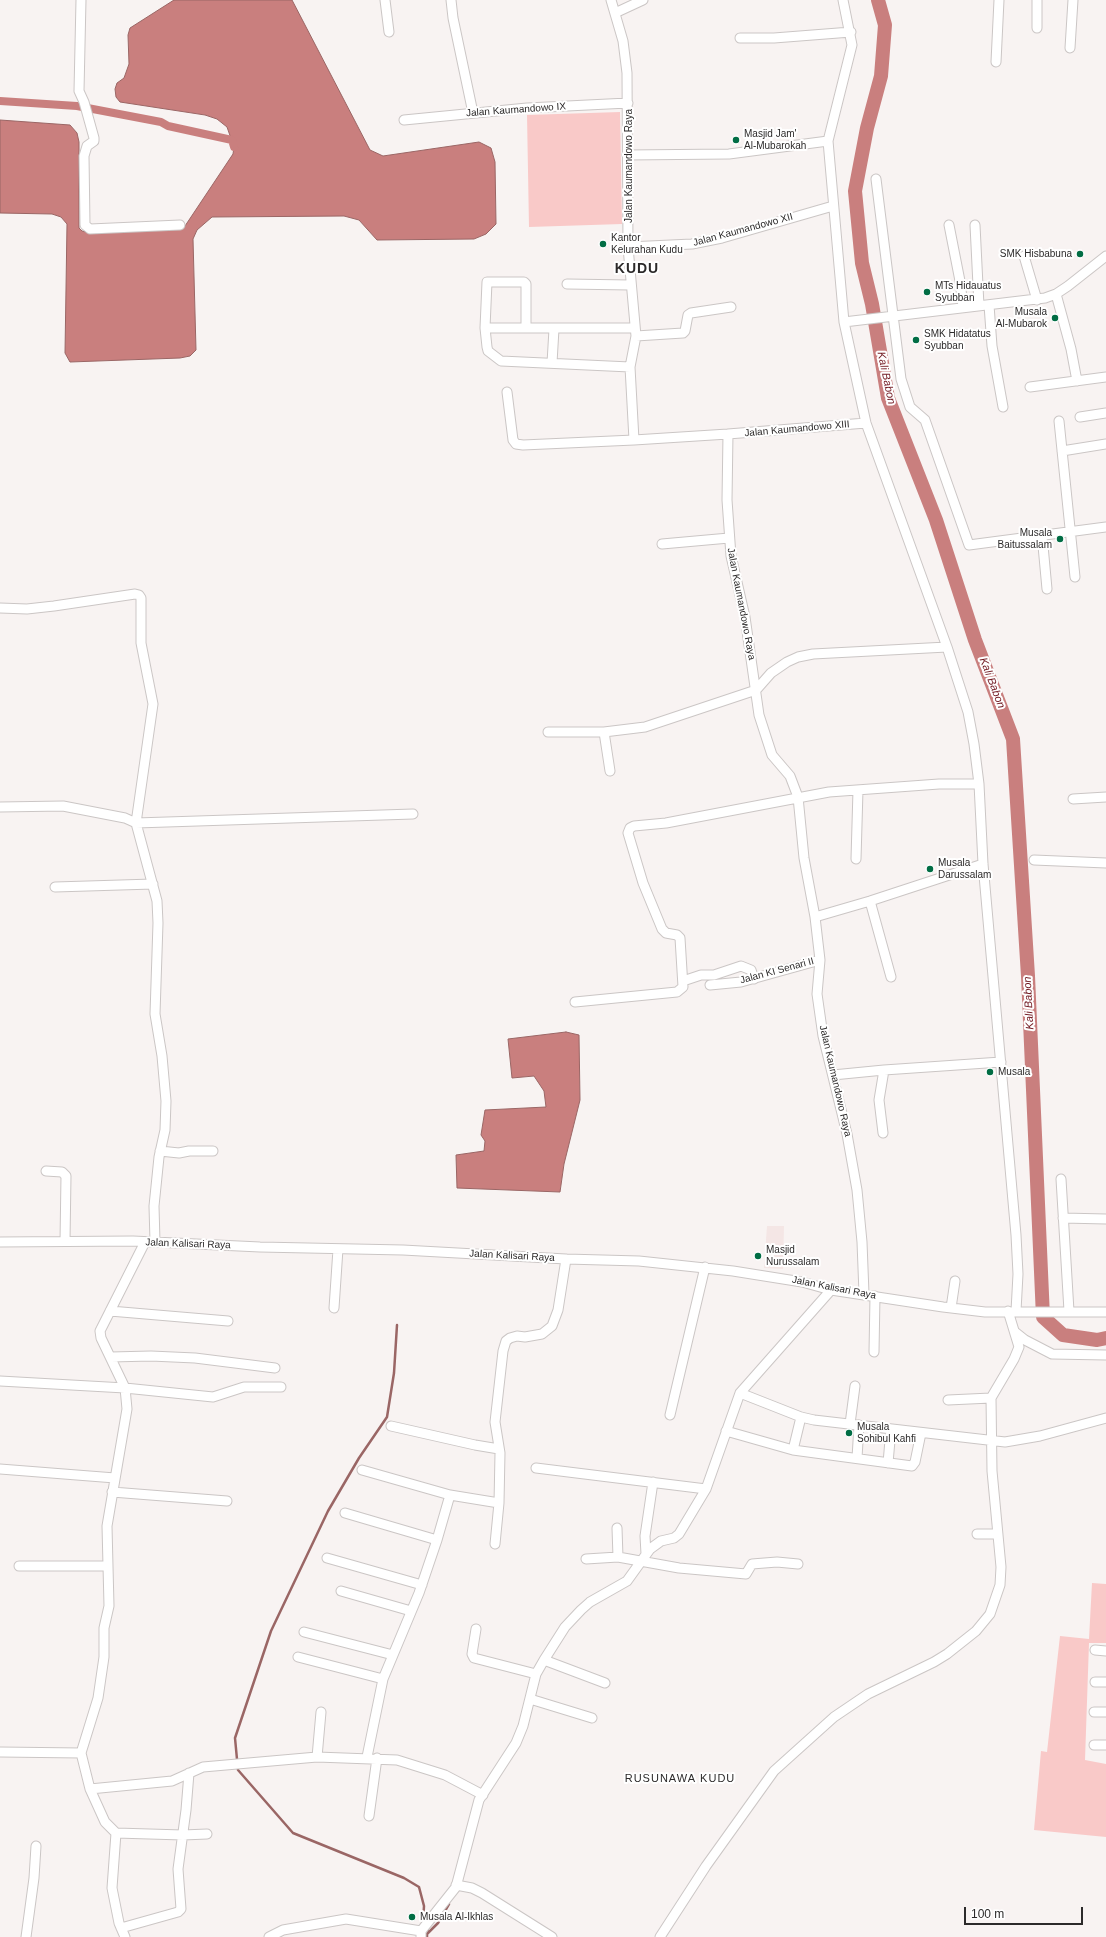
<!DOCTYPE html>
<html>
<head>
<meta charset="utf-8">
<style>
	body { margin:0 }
	#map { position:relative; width:1106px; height:1937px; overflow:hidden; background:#f8f3f2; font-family:Helvetica,sans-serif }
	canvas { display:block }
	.scale { position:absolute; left:964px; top:1907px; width:119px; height:18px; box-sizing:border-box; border:2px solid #2c2a2a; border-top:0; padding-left:5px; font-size:12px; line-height:14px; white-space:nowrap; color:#2c2a2a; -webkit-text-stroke:3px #fff; paint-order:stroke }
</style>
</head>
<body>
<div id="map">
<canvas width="1106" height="1937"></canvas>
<div class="scale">100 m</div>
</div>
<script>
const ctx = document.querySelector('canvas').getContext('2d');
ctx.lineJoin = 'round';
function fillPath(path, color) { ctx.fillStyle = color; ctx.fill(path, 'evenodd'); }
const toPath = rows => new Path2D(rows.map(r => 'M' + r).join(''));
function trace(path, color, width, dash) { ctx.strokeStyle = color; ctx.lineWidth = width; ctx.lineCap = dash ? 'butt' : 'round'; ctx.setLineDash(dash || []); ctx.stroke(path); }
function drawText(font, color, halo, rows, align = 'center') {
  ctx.font = font + ' Helvetica,sans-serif'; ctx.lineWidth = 4; ctx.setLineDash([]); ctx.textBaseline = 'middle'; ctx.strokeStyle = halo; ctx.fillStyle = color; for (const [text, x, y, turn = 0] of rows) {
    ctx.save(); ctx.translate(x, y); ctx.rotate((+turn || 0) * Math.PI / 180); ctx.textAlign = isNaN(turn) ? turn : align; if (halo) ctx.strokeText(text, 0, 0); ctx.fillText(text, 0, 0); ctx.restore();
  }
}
fillPath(toPath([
	[767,1226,784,1226,783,1269,764,1268]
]), '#f4e6e5');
fillPath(toPath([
	[620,112,622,224,529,227,527,115],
	[1092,1583,1106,1584,1106,1643,1089,1643,1085,1760,1106,1764,1106,1837,1034,1830,1041,1751,1047,1752,1060,1636,1089,1639]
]), '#f9c9c8');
const water = toPath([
	[174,0,292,0,370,150,383,156,479,142,491,148,495,162,496,224,486,234,474,239,377,240,359,220,344,216,212,217,197,230,193,239,196,350,190,356,180,358,70,362,65,353,67,224,61,217,52,214,0,213,0,120,70,125,77,133,79,142,79,228,82,231,91,233,183,229,233,154,234,147,227,127,217,119,205,115,120,102,116,97,115,89,117,83,124,78,129,64,128,35,130,28,174,0],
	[566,1032,579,1035,580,1100,564,1164,560,1192,457,1188,456,1155,484,1151,485,1141,481,1135,485,1110,546,1107,544,1091,534,1076,512,1078,508,1039,566,1032]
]);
fillPath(water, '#c97f7e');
trace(water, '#9a6665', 1);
trace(toPath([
	[397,1325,394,1373,387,1417,359,1458,328,1511,271,1631,235,1738,238,1770,293,1833,404,1878,419,1887,424,1906,423,1923],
	[425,1927,429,1932],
	[427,1937,427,1934,438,1923,449,1904]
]), '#9a6665', 2.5);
trace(toPath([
	[0,101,77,106,161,122,168,126,232,140,234,147]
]), '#c97f7e', 8);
trace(toPath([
	[878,0,885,25,881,76,867,128,855,191,862,263,872,304,888,398,936,520,975,640,1013,739,1028,976,1043,1317,1063,1335,1097,1340,1106,1338]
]), '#c97f7e', 14);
const minor = toPath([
	[81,0,79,91,84,102,94,138,94,141,87,146,84,156,85,225,90,229,180,225],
	[385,0,389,32],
	[451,0,453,18,473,113],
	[611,0,623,41,627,73,628,247,636,336,630,367,634,440,728,434,727,500,731,556,745,617,759,715,772,755,790,776,798,797,804,858,815,917,820,960,817,994,823,1036,847,1134,857,1190,862,1242,864,1294],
	[843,0,852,45,828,141,844,322,866,423,947,647,968,712,974,744,979,784,983,864,1016,1235,1018,1274,1016,1311],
	[615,13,643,0],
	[1037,28,1037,0],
	[740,38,774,38,851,32],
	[1070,48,1073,0],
	[996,62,999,0],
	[404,120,527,108,628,103],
	[627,155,729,154,828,141],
	[876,179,901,379,910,407,925,420,969,545,1106,527],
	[949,225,960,281,963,307],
	[975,225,979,306],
	[628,247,692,244,722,238,833,206],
	[1024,256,1037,300],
	[567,284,630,285],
	[1056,294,1071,349,1077,381],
	[989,305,992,346,1003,407],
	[844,322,1045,298,1056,294,1068,286,1106,256],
	[485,328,635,328],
	[526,328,526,284,524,282,487,282,485,328,487,347,488,351,501,361,630,367],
	[636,336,683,333,685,331,688,315,691,313,731,307],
	[552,363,554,329],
	[1030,387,1106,377],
	[507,392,513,440,516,444,523,445,634,440],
	[1080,417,1106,413],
	[1059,421,1075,577],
	[728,434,866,423],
	[1062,451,1106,444],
	[1042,535,1047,589],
	[662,544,729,538],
	[0,608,27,609,54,606,135,594,139,595,141,598,141,643,153,704,136,823,157,901,158,923,155,1014,162,1056,166,1101,165,1130,159,1157,154,1206,155,1242],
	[548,732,604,732,645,727,756,690,771,673,787,662,798,657,813,654,947,647],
	[604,732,610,771],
	[1073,799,1106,797],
	[0,807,63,806,125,818,136,823,413,814],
	[856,859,858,790],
	[1034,860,1106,863],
	[55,887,153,884],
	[870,901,891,977],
	[815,917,870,901,983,864],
	[683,981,701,975,714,975,741,966,751,970,754,979],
	[710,985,741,982,820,960],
	[575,1002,677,992,683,987,680,938,677,935,666,933,662,929,643,883,628,833,630,828,634,826,666,823,829,792,939,784,979,784],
	[833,1075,884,1070,1001,1062],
	[883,1133,879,1100,884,1070],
	[160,1151,179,1153,189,1151,213,1151],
	[46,1171,62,1172,66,1176,65,1241],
	[1061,1179,1069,1311],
	[1063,1218,1106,1219],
	[0,1242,133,1241,260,1247,403,1250,566,1259,639,1261,733,1271,802,1282,831,1290,943,1307,985,1312,1106,1312],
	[334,1308,338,1249],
	[951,1308,955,1281],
	[110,1311,228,1321],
	[1015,1332,1025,1340,1052,1354,1106,1355],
	[874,1352,875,1296],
	[111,1357,151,1356,195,1358,275,1368],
	[0,1381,125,1388,213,1397,244,1387,281,1387],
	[740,1393,801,1417,814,1420,1005,1442,1040,1436,1106,1418],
	[948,1400,991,1398],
	[670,1415,705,1267],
	[850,1424,855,1386],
	[391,1426,475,1445,499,1449],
	[726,1431,793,1450,912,1466,915,1462,921,1433],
	[793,1450,801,1417],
	[857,1458,859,1425],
	[888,1463,891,1429],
	[536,1468,706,1489],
	[0,1469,115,1478],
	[362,1470,450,1495,499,1503],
	[112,1492,227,1501],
	[345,1513,437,1540],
	[617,1528,618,1557],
	[977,1534,998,1534],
	[495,1544,499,1503,500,1453,495,1422,503,1351,506,1341,510,1338,517,1336,525,1337,542,1334,552,1326,558,1310,566,1259],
	[646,1554,645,1536,653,1482],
	[327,1558,422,1585],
	[586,1559,618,1557,679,1568,746,1574,752,1564,777,1562,798,1564],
	[19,1566,108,1566],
	[341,1591,411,1611],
	[476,1629,472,1654,474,1658,536,1674],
	[304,1632,393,1655],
	[1095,1650,1106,1651],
	[298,1657,383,1679],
	[544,1660,605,1683],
	[1095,1682,1106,1682],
	[530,1699,592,1718],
	[1094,1712,1106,1712],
	[1094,1745,1106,1745],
	[0,1752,81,1753],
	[317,1757,321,1712],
	[367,1757,383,1679,419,1593,437,1540,450,1495],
	[90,1789,172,1781,203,1767,317,1757,397,1760,445,1775,483,1795],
	[369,1816,377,1758],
	[116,1833,183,1835,207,1834],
	[456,1885,472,1888,482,1893,552,1937],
	[121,1928,178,1912,181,1909,178,1869,186,1810,189,1773],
	[26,1937,34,1878,36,1846],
	[125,1937,119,1923,112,1888,116,1833,105,1822,90,1789,81,1753,98,1698,104,1657,104,1628,109,1606,107,1526,127,1409,125,1388,101,1338,100,1331,145,1242],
	[269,1937,283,1930,346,1919,421,1931],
	[421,1937,421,1931,456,1887,479,1800,516,1743,523,1726,536,1674,544,1660,565,1627,581,1610,590,1602,627,1581,650,1549,661,1541,674,1538,679,1534,706,1489,740,1393,831,1290],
	[660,1937,706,1866,774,1771,834,1717,868,1694,934,1662,947,1654,976,1631,990,1614,1000,1585,1001,1567,992,1471,991,1398,1014,1359,1019,1347,1008,1311]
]);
trace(minor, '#cbc6c5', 11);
trace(minor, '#fff', 9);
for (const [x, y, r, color] of [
	[736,140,4,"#016d44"],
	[603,244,4,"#016d44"],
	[1080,254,4,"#016d44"],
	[927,292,4,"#016d44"],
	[1055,318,4,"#016d44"],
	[916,340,4,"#016d44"],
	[1060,539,4,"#016d44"],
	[930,869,4,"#016d44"],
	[990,1072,4,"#016d44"],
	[758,1256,4,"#016d44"],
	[849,1433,4,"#016d44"],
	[412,1917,4,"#016d44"]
]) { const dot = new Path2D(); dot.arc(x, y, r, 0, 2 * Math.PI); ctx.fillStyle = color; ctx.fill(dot); trace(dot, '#fff', 1.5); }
drawText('10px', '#2c2a2a', '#fff', [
	["Jalan Kaumandowo IX",516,110,-4],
	["Jalan Kaumandowo Raya",629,166,-90],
	["Jalan Kaumandowo XII",743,230,-15],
	["Jalan Kaumandowo XIII",797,429,-5],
	["Jalan Kaumandowo Raya",741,604,79],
	["Jalan KI Senari II",777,971,-15],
	["Jalan Kaumandowo Raya",835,1081,77],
	["Jalan Kalisari Raya",188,1244,2],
	["Jalan Kalisari Raya",512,1256,3],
	["Jalan Kalisari Raya",834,1288,11]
]);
drawText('10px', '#2c2a2a', '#fff', [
	["Masjid Jam'",744,134],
	["Al-Mubarokah",744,146],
	["Kantor",611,238],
	["Kelurahan Kudu",611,250],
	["SMK Hisbabuna",1072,254,"right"],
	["MTs Hidauatus",935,286],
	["Syubban",935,298],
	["Musala",1047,312,"right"],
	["Al-Mubarok",1047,324,"right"],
	["SMK Hidatatus",924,334],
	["Syubban",924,346],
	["Musala",1052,533,"right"],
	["Baitussalam",1052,545,"right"],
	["Musala",938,863],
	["Darussalam",938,875],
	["Musala",998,1072],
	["Masjid",766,1250],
	["Nurussalam",766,1262],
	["Musala",857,1427],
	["Sohibul Kahfi",857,1439],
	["Musala Al-Ikhlas",420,1917]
], 'left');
drawText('italic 11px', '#721a22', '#fff', [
	["Kali Babon",886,378,78],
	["Kali Babon",992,683,69],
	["Kali Babon",1029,1003,-93]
]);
ctx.letterSpacing = '1px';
drawText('11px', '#2c2a2a', '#fff', [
	["RUSUNAWA KUDU",680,1779]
]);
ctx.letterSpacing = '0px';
ctx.letterSpacing = '1px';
drawText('bold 14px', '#2c2a2a', '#fff', [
	["KUDU",637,269]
]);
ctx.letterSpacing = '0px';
</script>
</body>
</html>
